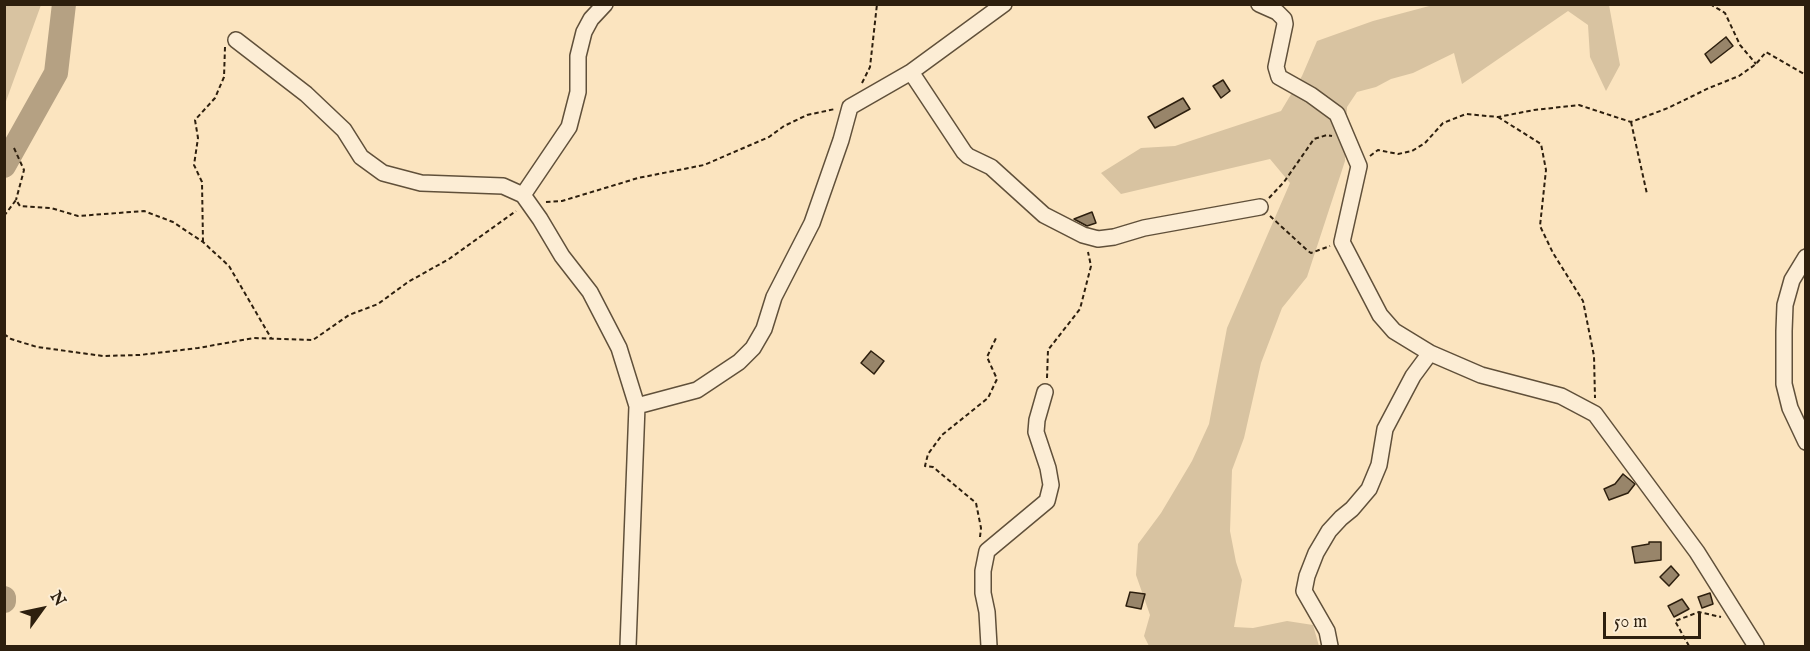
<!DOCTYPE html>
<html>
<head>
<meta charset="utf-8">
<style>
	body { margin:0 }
	#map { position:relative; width:1810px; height:651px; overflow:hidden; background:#fbe4bf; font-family:"IM FELL English",serif }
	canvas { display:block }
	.frame { position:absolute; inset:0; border:6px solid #2d1f0e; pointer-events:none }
	.north { position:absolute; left:12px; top:579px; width:60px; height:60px; -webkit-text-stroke:4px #fcedd5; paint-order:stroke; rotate:57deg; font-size:16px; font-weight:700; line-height:24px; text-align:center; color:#2d1f0e }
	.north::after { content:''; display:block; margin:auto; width:21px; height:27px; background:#2d1f0e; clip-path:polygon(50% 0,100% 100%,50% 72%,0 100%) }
	.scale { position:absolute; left:1603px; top:612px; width:98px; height:27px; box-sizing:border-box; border:3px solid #2d1f0e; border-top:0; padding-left:8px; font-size:18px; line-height:21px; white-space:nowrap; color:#2d1f0e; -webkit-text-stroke:4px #fcedd5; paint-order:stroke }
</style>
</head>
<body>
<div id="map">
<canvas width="1810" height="651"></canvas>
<div class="frame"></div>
<div class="north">N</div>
<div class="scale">50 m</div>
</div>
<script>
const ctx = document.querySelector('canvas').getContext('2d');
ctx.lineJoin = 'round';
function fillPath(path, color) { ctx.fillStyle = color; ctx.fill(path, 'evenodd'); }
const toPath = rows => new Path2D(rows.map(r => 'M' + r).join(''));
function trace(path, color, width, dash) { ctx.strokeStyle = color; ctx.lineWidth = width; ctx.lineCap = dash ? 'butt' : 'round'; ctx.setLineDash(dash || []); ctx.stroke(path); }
fillPath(toPath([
	[5,4,41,5,5,104,4,5],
	[1433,5,1609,5,1620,65,1606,91,1590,57,1588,25,1568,11,1462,84,1454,53,1413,73,1391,79,1376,87,1357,92,1347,107,1345,161,1307,277,1282,308,1261,363,1244,438,1232,470,1230,531,1236,562,1242,580,1234,627,1253,628,1287,621,1313,625,1319,646,1149,646,1144,636,1150,615,1136,575,1138,544,1161,513,1192,461,1209,424,1227,328,1290,183,1270,159,1121,194,1101,173,1141,148,1175,146,1281,111,1302,76,1317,41,1373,21]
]), '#d8c3a1');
trace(toPath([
	[4,166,56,73,64,4],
	[4,598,4,601]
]), '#b5a183', 24);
const building = toPath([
	[1726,37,1733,46,1711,63,1705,54,1726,37],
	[1223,80,1230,91,1221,98,1213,86,1223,80],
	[1183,98,1190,109,1155,128,1148,117,1183,98],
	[1092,212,1096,223,1087,226,1074,219,1092,212],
	[871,351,884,361,874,374,861,363,871,351],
	[1623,474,1635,484,1628,493,1609,500,1604,489,1615,484,1623,474],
	[1649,542,1661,542,1661,560,1635,563,1632,547,1649,544,1649,542],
	[1671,566,1679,575,1669,586,1660,577,1671,566],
	[1130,592,1145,594,1141,609,1126,606,1130,592],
	[1710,593,1713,604,1702,608,1698,597,1710,593],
	[1682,599,1689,609,1674,617,1668,606,1682,599]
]);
fillPath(building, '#98856a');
trace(building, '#2d1f0e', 1.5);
const minor = toPath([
	[1259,4,1277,12,1284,19,1285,24,1276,67,1279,77,1311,95,1337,114,1359,166,1342,242,1380,315,1394,331,1430,353,1481,375,1561,396,1595,414,1697,552,1756,646],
	[236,40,306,94,344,130,361,157,383,173,421,183,503,186,523,195,540,219,562,256,590,292,619,348,637,406,628,646],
	[911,72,964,152,968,156,991,167,1044,215,1083,235,1098,239,1114,237,1144,228,1260,207],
	[523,195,569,127,578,92,578,56,584,32,591,19,605,4],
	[1806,257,1792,280,1785,305,1784,331,1784,384,1790,408,1806,442],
	[637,406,697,390,739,362,753,348,764,329,774,297,812,223,841,140,850,107,911,72,1004,4],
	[989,646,987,612,983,593,983,571,987,551,1047,501,1051,485,1048,468,1036,432,1037,420,1045,392],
	[1330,646,1327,631,1304,591,1307,576,1316,553,1329,531,1341,518,1352,509,1369,489,1379,465,1385,429,1413,376,1430,353]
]);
trace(minor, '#60503a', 18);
trace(toPath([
	[1710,4,1725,13,1740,45,1756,64],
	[862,83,870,67,877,4],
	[1498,117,1541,144,1546,170,1540,226,1553,253,1583,301,1594,356,1595,398],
	[1631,122,1647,194],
	[14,148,24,170,16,200],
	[1370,156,1378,150,1398,154,1412,151,1425,143,1443,123,1466,114,1498,117,1534,110,1579,105,1631,122,1668,108,1709,88,1739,76,1756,64,1766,52,1806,75],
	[1269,198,1284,182,1314,139,1327,135,1332,136],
	[546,202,562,201,638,178,704,165,769,137,784,126,807,115,835,109],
	[4,216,16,200,20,206,51,208,78,216,144,211,173,222,203,242,229,266,271,338],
	[1270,216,1308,251,1311,253,1330,246],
	[203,242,202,182,194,165,198,138,195,120,215,98,224,77,225,47],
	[4,334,11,339,37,347,103,356,140,355,198,348,254,338,313,340,349,315,378,304,408,282,449,259,516,211],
	[1047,378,1048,350,1080,309,1091,266,1088,252],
	[980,537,981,528,976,503,933,467,925,466,928,454,942,435,988,398,997,379,987,357,997,336],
	[1689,646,1675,621,1699,612,1721,617]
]), '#2d1f0e', 2, [4.5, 3]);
trace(minor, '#fcedd5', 15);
</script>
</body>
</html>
